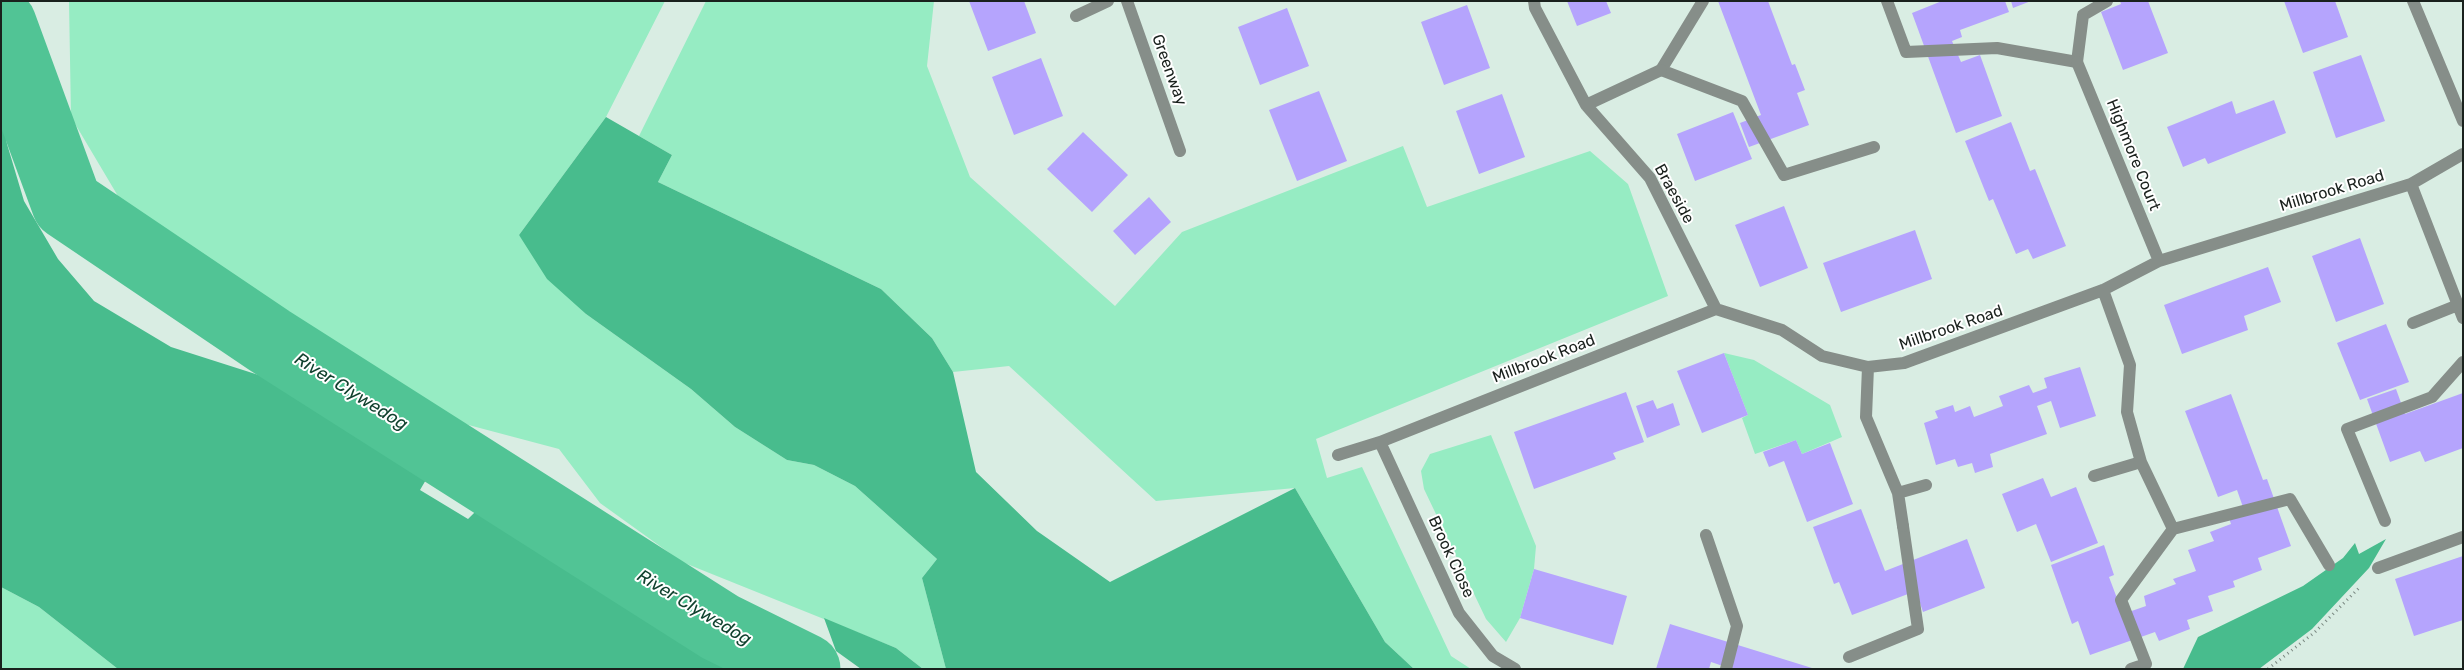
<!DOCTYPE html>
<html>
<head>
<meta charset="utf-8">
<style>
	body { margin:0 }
	#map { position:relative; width:2464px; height:670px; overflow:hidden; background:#d9ede3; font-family:Rubik,sans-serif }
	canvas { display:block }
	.frame { position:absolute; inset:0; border:2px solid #1a211d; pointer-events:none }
</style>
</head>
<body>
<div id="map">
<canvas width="2464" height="670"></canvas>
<div class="frame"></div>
</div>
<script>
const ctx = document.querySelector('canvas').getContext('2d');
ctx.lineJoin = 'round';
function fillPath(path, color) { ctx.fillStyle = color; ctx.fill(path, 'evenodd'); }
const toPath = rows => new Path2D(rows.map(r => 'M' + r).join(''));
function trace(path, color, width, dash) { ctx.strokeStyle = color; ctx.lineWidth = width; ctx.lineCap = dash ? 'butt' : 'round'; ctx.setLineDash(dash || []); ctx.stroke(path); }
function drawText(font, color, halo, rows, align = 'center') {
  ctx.font = font + ' Rubik,sans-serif'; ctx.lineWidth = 4; ctx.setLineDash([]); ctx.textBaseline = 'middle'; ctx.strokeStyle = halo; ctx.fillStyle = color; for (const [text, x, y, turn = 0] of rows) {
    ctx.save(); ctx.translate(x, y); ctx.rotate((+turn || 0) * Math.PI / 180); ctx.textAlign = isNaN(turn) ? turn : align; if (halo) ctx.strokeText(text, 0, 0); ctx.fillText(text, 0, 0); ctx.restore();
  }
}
fillPath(toPath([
	[69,1,665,1,606,117,519,235,586,314,691,389,735,427,787,460,814,465,855,486,937,559,922,578,946,669,923,669,896,648,682,562,600,503,559,449,427,414,131,218,71,117],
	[706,1,934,1,927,66,970,177,1115,306,1182,232,1403,146,1427,207,1590,151,1628,184,1668,296,1316,439,1327,478,1362,467,1451,656,1471,669,1414,669,1385,642,1295,488,1156,501,1009,366,953,372,932,338,881,289,658,182,672,155,639,136],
	[1724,353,1754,360,1830,405,1842,437,1802,454,1796,440,1755,454,1742,418,1748,415],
	[1491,435,1536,546,1534,569,1520,618,1506,642,1486,619,1424,489,1421,471,1430,454],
	[1,587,39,607,118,669,1,669]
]), '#96ecc3');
fillPath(toPath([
	[1,108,7,144,24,201,58,259,94,301,171,347,268,378,421,478,427,478,420,490,468,519,477,510,567,570,772,669,118,669,39,607,1,587],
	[606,117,672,155,658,182,881,289,932,338,953,372,976,472,1037,531,1110,582,1295,488,1385,642,1414,669,946,669,922,578,937,559,855,486,814,465,787,460,735,427,691,389,586,314,547,279,519,235],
	[2386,539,2369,568,2312,629,2259,669,2183,669,2198,637,2303,586,2343,558,2355,543,2359,554],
	[824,618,896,648,923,669,861,669,836,651]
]), '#48bc8d');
trace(toPath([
	[1,24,67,204,270,341,720,627,805,669]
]), '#51c495', 71);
fillPath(toPath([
	[969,1,1024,1,1036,33,988,51],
	[1567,1,1606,1,1611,13,1577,26],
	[1718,1,1768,1,1792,65,1795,64,1805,90,1797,93,1809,125,1749,147,1740,123,1761,115],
	[1942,1,2005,1,2009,12,1960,30,1962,37,1952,41,1961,62,1980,55,2002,116,1956,133,1912,13],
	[2011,1,2031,1,2013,8],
	[2120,1,2148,1,2168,53,2123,70,2101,12,2121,4],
	[2284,1,2335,1,2348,37,2303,53],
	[1467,5,1490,68,1444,85,1421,22],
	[1287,8,1309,66,1260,85,1238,27],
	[2361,55,2385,121,2336,138,2313,72],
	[1041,58,1063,116,1014,135,992,77],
	[1319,91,1347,161,1297,181,1269,110],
	[1502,94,1525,157,1479,174,1456,111],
	[2274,100,2286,133,2208,164,2205,158,2183,167,2167,127,2232,101,2236,114],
	[1733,112,1752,159,1695,181,1677,134],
	[2011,122,2030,171,2035,169,2066,246,2033,259,2028,249,2016,254,1993,199,1989,201,1965,141],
	[1083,132,1128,175,1092,212,1047,169],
	[1149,197,1171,222,1135,255,1113,231],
	[1784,206,1808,268,1760,287,1735,225],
	[1915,230,1932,279,1841,312,1823,263],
	[2360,238,2384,304,2336,322,2312,256],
	[2268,267,2281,302,2244,316,2248,330,2182,354,2164,305],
	[2386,324,2409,382,2360,400,2337,343],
	[1724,353,1748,415,1702,433,1677,371],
	[2080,367,2096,416,2060,428,2051,401,2037,406,2047,434,1990,454,1993,467,1975,473,1972,463,1958,467,1955,459,1936,465,1924,423,1938,418,1935,411,1953,405,1955,412,1970,406,1974,417,2003,406,1999,396,2029,385,2033,393,2047,388,2044,378],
	[2396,389,2405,414,2463,393,2463,448,2425,462,2420,451,2390,462,2367,399],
	[1626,392,1644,442,1613,453,1616,459,1534,489,1514,432],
	[2231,394,2263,480,2267,479,2291,546,2258,558,2262,570,2233,581,2235,587,2208,596,2213,611,2187,620,2190,629,2159,641,2155,632,2090,655,2078,621,2072,624,2051,565,2104,545,2114,575,2109,577,2123,614,2146,606,2144,596,2176,584,2173,579,2196,571,2188,550,2214,541,2210,532,2231,524,2228,515,2244,510,2237,490,2218,497,2185,411],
	[1653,400,1657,409,1673,403,1680,425,1647,438,1636,406],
	[1796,440,1802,454,1830,443,1853,504,1807,522,1784,461,1769,467,1763,452],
	[2043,478,2051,497,2076,487,2098,543,2051,562,2036,524,2017,532,2002,494],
	[1861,509,1885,571,1967,539,1985,588,1923,612,1916,591,1852,615,1839,582,1834,584,1813,527],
	[2463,556,2463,620,2414,636,2395,579],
	[1534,569,1627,596,1613,645,1520,618],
	[1670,624,1812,668,1812,669,1732,669,1711,662,1709,669,1656,669]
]), '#b5a4fd');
trace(toPath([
	[2268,669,2315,632,2361,586]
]), '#7a8881', 3, [1, 4]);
trace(toPath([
	[1703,1,1661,70,1742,101,1784,175,1874,147],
	[1887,1,1906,52,1997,48,2077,62,2083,15,2107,1],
	[2385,521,2347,429,2432,397,2463,362],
	[1706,535,1737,626,1726,669],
	[1849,657,1918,629,1903,526],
	[2131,669,2146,664,2121,600,2173,529,2290,499,2329,565]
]), '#868e89', 12);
trace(toPath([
	[1127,1,1180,151],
	[1534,1,1535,8,1586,105,1650,178,1716,309],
	[2413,1,2463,121],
	[1076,16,1108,1],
	[2077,62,2159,261],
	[1586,105,1661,70],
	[2411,184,2463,318],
	[2103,290,2130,365,2127,412,2141,462,2173,529],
	[2413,323,2458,305],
	[1868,367,1866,417,1898,493,1903,526],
	[1380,442,1459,613,1493,656,1515,669],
	[1338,455,1380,442,1716,309,1782,330,1822,356,1868,367,1904,363,2103,290,2159,261,2411,184,2463,154],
	[2094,476,2141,462],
	[1898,493,1926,485],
	[2378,568,2463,537]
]), '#868e89', 12);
drawText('16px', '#1a211d', '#fff', [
	["Greenway",1169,70,70],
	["Highmore Court",2133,155,68],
	["Millbrook Road",2332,191,-17],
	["Braeside",1674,194,61],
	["Millbrook Road",1951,328,-19],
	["Millbrook Road",1544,359,-21],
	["Brook Close",1451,557,65]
]);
drawText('italic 18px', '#11422f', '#fff', [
	["River Clywedog",351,392,32],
	["River Clywedog",694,608,31]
]);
</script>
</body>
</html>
